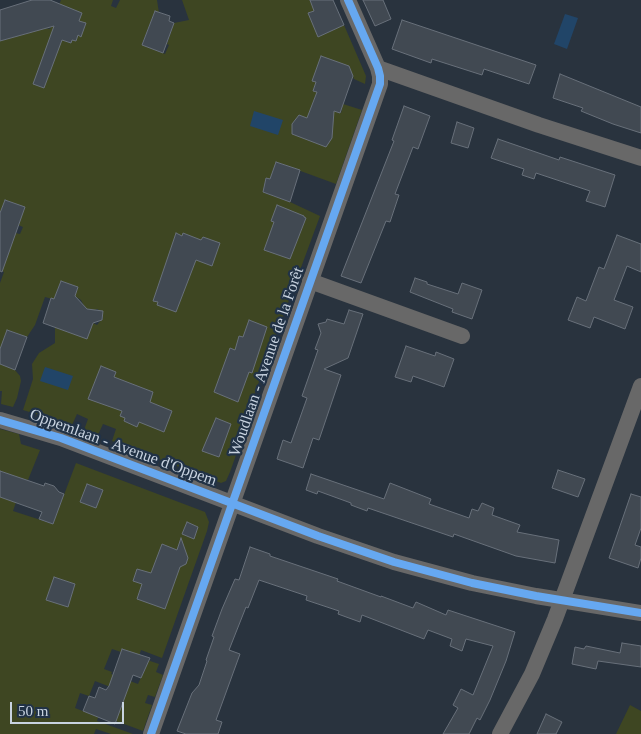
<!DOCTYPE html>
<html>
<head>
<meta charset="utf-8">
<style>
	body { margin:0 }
	#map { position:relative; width:641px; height:734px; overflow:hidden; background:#29333e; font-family:"Times New Roman",serif }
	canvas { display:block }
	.scale { position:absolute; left:10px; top:702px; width:114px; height:22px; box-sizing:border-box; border:2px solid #c8d3e0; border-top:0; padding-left:6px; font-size:15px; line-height:18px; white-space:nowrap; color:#c8d3e0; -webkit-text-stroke:4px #213246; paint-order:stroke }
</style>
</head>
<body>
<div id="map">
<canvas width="641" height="734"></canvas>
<div class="scale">50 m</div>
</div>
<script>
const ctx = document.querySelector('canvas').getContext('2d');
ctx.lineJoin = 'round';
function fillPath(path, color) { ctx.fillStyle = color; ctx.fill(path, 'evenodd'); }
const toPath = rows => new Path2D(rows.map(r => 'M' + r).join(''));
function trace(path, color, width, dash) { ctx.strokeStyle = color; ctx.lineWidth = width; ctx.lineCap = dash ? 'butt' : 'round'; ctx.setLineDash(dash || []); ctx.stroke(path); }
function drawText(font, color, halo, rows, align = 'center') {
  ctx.font = font + ' "Times New Roman",serif'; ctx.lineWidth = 4.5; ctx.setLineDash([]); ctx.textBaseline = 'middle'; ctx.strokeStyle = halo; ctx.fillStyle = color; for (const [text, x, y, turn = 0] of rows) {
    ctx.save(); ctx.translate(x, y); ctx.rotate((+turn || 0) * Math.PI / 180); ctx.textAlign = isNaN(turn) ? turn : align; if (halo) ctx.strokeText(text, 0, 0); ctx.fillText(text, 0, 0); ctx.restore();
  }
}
fillPath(toPath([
	[61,0,113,0,111,6,116,8,120,0,157,0,159,13,155,11,142,44,165,54,169,45,167,44,174,23,189,20,182,0,310,0,314,11,309,13,325,33,344,25,366,76,365,84,354,79,349,66,316,82,313,90,317,92,313,103,332,111,341,113,343,104,362,110,336,184,276,162,270,179,266,178,263,191,265,193,290,202,320,216,254,395,251,413,230,472,226,481,221,483,112,441,116,429,103,424,98,435,84,430,88,419,77,414,72,425,23,410,33,379,32,364,39,353,55,343,55,327,87,338,93,323,97,325,103,318,101,311,97,309,93,311,85,308,81,300,75,296,78,287,61,281,57,291,56,300,45,297,35,325,27,337,7,330,0,354,0,283,4,272,0,270,15,233,20,234,23,227,18,225,24,207,5,200,0,213,0,41,44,28,50,29],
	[0,364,15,370,20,376,21,381,17,398,13,407,1,404,2,391,0,391],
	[0,429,19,434,21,444,40,450,28,480,24,479,13,511,53,524,76,463,205,512,209,522,207,531,162,658,141,650,139,656,123,649,121,652,112,649,104,669,112,672,111,674,138,684,147,665,147,660,159,664,156,672,163,675,155,697,148,695,145,703,152,705,143,731,116,721,113,688,95,681,89,696,80,693,75,708,93,715,99,714,97,721,133,734,111,734,96,729,94,734,0,734],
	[630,705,641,711,641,734,616,734]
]), '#3e4622');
fillPath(toPath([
	[565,14,578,18,567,49,554,44],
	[254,111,283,120,278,135,250,126],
	[45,367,73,376,68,390,40,381]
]), '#214568');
const building = toPath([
	[32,0,50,0,82,13,79,21,86,23,81,37,78,35,76,41,72,40,71,43,62,40,44,88,33,84,54,26,0,41,0,10,32,0],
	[310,0,333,0,344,25,318,37,308,13,314,11,310,0],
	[363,0,383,0,391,19,375,26,363,0],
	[155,11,170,16,169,21,174,23,163,53,142,45,155,11],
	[402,20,536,65,529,84,484,69,482,75,432,59,431,63,392,49,402,20],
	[321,56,349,66,353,76,340,113,334,111,332,138,326,147,292,134,292,124,299,115,307,118,317,92,313,91,316,82,312,81,321,56],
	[560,74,641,107,641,133,613,124,581,111,583,108,553,98,560,74],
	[404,106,430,116,418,149,413,147,395,194,399,195,390,222,386,221,361,283,341,276,394,141,392,140,404,106],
	[457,122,474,128,468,148,451,143,457,122],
	[498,139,559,160,560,157,615,175,605,207,586,201,590,191,536,173,534,179,522,175,524,169,491,158,498,139],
	[276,162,300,170,290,202,263,192,266,178,270,179,276,162],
	[5,200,25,207,2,272,0,271,0,213,5,200],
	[277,205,304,216,304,217,306,218,290,259,264,250,274,222,271,221,277,205],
	[176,233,182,236,183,233,201,240,203,237,220,243,212,266,196,260,176,312,157,305,158,302,153,301,176,233],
	[617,235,641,244,641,272,627,266,614,300,633,307,625,329,594,317,590,328,568,320,577,297,586,301,599,267,604,269,617,235],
	[415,278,427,282,427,284,458,294,462,283,482,290,472,319,452,312,453,309,410,292,415,278],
	[61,281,78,287,75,296,87,309,103,311,102,320,93,323,87,339,43,323,51,298,54,299,61,281],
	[349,310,363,314,348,358,324,369,341,375,319,440,313,438,303,468,277,459,283,440,291,443,307,398,302,396,318,350,315,349,321,333,318,324,326,322,327,319,344,324,349,310],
	[249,320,267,327,252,373,249,372,238,402,214,392,230,348,235,350,239,336,243,337,249,320],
	[7,330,27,337,15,370,0,364,0,349,7,330],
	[406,346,435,356,436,352,454,359,444,387,413,376,411,382,395,377,406,346],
	[101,366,116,372,114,377,153,392,150,402,172,411,164,432,139,422,137,427,124,421,125,418,120,416,122,411,88,399,101,366],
	[216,418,231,424,219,457,202,451,216,418],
	[558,470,585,479,578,497,552,488,558,470],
	[0,471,44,486,45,483,54,486,59,492,64,494,53,524,39,519,42,512,0,497,0,471],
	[311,474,384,499,390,483,431,499,429,504,469,518,472,509,478,511,482,503,494,508,492,515,520,525,517,532,559,540,555,563,516,556,454,534,453,537,368,508,367,511,351,505,351,503,318,491,317,494,306,490,311,474],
	[87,484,103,490,96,508,80,502,87,484],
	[631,494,641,497,641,528,635,545,641,547,641,558,638,568,609,558,631,494],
	[187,522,198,527,194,539,182,534,187,522],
	[181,538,188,558,186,564,180,567,165,609,137,599,142,584,133,581,137,569,151,573,162,544,177,550,181,538],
	[250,547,270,554,270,556,338,579,337,581,381,597,381,596,413,608,416,602,446,615,448,610,515,632,506,661,490,700,480,720,477,718,469,734,443,734,458,708,453,705,461,689,473,695,493,646,466,639,462,651,450,646,452,639,428,630,424,639,362,615,360,622,338,614,339,611,306,600,307,596,259,580,248,608,246,607,229,650,240,654,216,720,222,722,218,734,186,734,177,731,192,693,199,685,207,661,206,660,214,637,212,636,222,609,235,579,239,580,250,547],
	[54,577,75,584,68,607,46,600,54,577],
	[622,643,641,646,641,667,598,661,596,669,572,664,575,647,584,649,586,646,620,653,622,643],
	[122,649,150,658,141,678,133,675,115,724,83,711,89,696,95,698,99,687,106,690,109,686,122,649],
	[546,714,562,722,556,734,537,734,546,714]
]);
fillPath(building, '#414952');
trace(building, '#68707a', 1);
trace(toPath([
	[378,68,539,125,641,158],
	[310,281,462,336],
	[0,420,61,438,318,536,394,562,472,583,536,596,641,613],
	[151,734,380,84,380,76,378,68,348,0],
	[500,734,532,674,555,619,641,386]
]), '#686868', 16);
trace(toPath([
	[0,420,61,438,318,536,394,562,472,583,536,596,641,613],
	[151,734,380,84,380,76,378,68,348,0]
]), '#66a8f1', 8);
drawText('16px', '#c8d3e0', '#213246', [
	["Woudlaan - Avenue de la Forêt",267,362,-71],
	["Oppemlaan - Avenue d'Oppem",123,448,20]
]);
</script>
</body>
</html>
